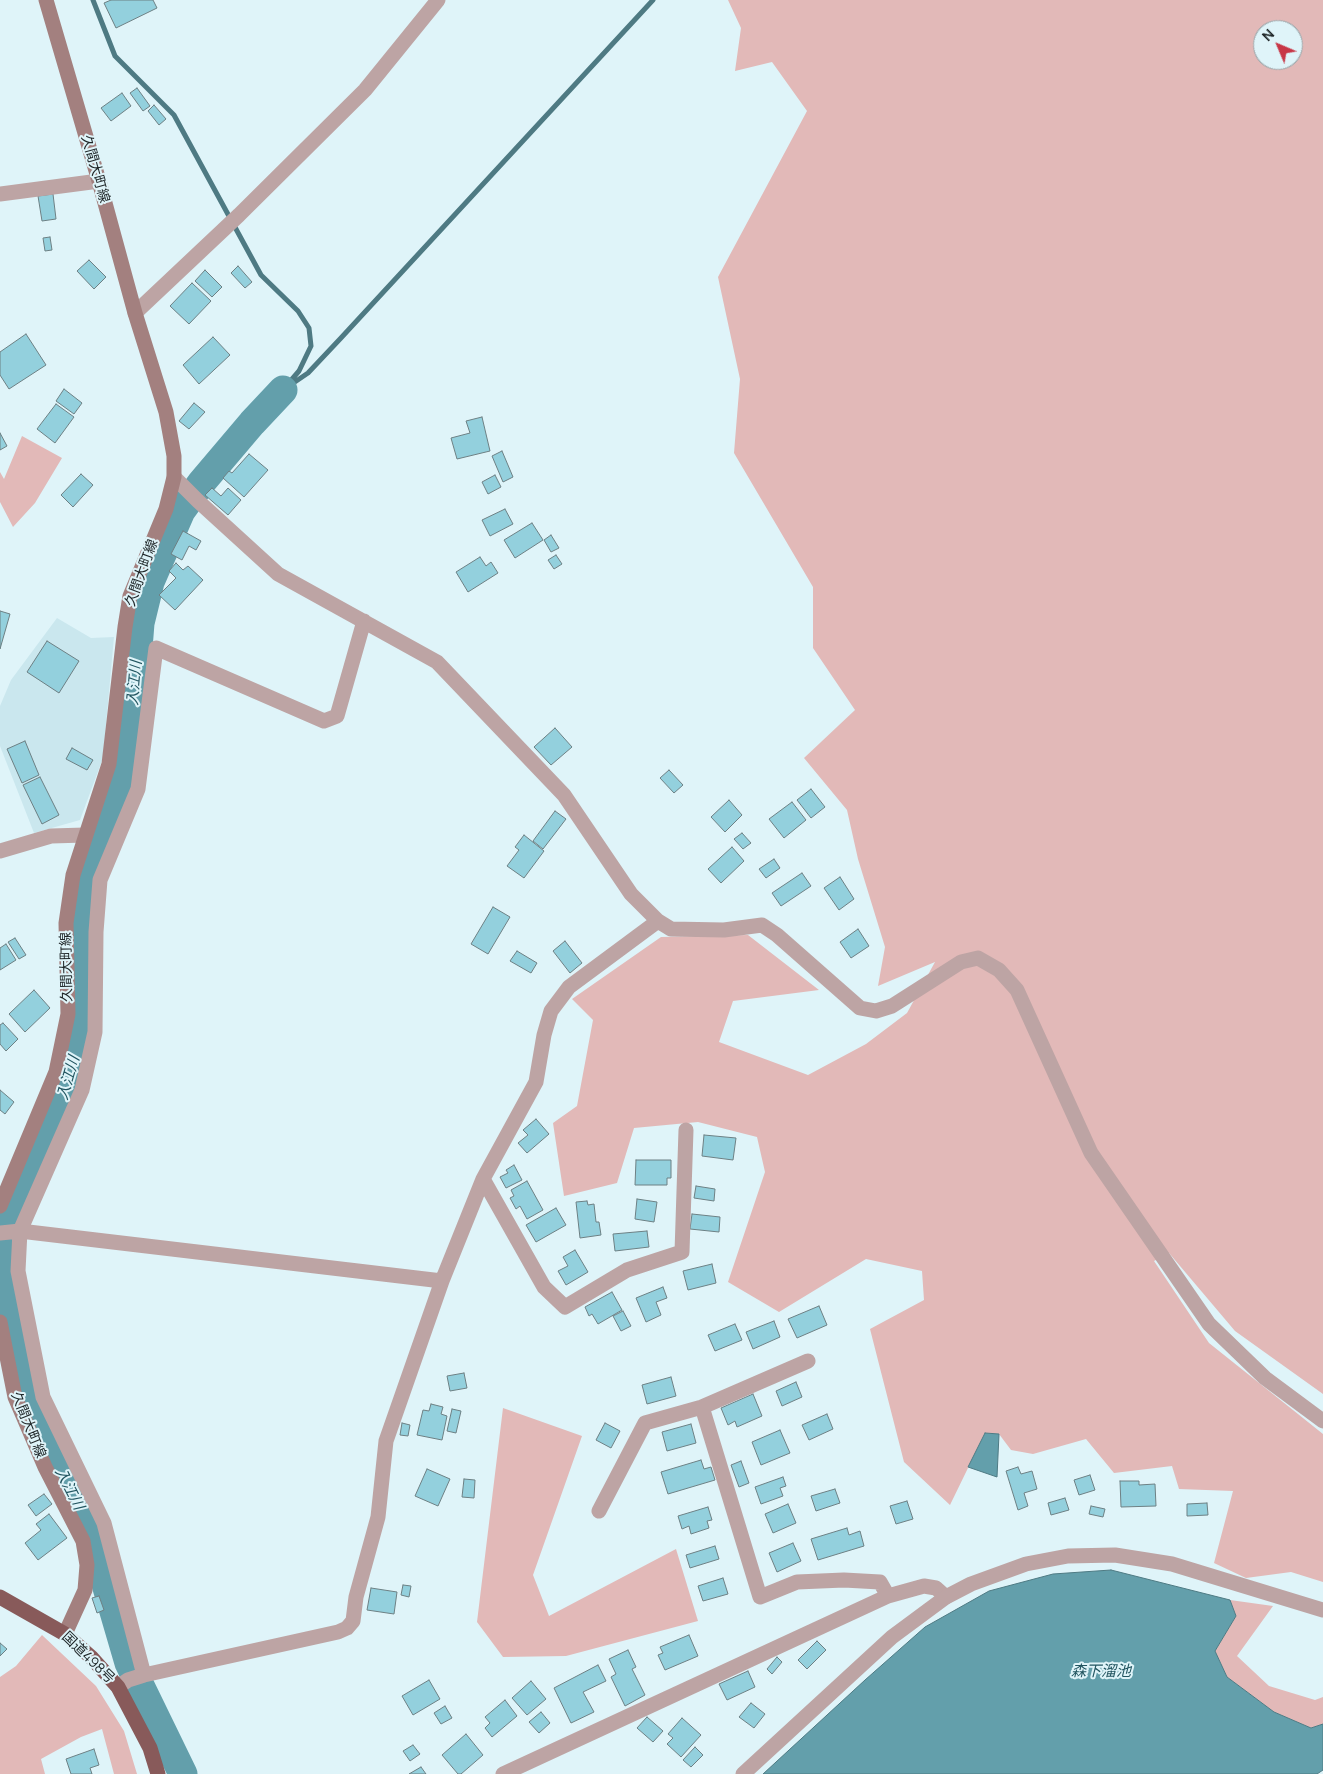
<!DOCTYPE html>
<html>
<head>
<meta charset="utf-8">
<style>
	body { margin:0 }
	#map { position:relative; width:1323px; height:1774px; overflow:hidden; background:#dff4f9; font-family:Manrope,sans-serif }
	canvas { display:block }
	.north { position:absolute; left:1253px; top:20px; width:50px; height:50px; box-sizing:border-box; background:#dff4f9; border:1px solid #92a1a5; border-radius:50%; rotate:315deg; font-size:14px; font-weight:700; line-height:20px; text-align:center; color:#1e2527 }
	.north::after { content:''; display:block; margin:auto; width:18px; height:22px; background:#c73646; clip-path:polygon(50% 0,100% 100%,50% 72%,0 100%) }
</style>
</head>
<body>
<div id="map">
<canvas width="1323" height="1774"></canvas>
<div class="north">N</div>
</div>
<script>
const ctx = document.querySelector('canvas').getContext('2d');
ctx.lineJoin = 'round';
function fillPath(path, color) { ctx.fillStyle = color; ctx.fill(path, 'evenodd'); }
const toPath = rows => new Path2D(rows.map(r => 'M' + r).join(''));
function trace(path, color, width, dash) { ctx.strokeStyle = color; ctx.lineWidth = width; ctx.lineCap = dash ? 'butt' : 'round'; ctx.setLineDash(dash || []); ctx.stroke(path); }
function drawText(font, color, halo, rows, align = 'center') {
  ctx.font = font + ' Manrope,"Noto Sans JP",sans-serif'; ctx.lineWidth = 4; ctx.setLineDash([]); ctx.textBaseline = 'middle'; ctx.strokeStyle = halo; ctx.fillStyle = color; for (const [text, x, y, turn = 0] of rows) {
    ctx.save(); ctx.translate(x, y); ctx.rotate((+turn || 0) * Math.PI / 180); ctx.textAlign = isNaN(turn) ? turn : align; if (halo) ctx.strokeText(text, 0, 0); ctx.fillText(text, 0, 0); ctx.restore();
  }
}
fillPath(toPath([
	[57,618,91,638,114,637,103,758,80,820,34,833,0,746,0,706,11,680]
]), '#cae7ee');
fillPath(toPath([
	[728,0,1323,0,1323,1394,1235,1331,1169,1253,1154,1261,1209,1343,1323,1434,1323,1582,1291,1572,1246,1578,1214,1563,1233,1491,1179,1489,1172,1466,1114,1473,1086,1439,1033,1454,1011,1450,999,1434,985,1433,950,1505,904,1462,870,1329,924,1300,922,1271,866,1259,779,1312,728,1282,765,1172,757,1137,698,1122,634,1128,617,1183,564,1196,553,1123,577,1106,593,1020,572,999,661,937,748,935,819,990,733,1001,719,1042,808,1075,866,1044,907,1013,935,962,878,986,885,947,858,859,847,810,804,758,855,710,813,648,813,587,734,453,740,379,718,277,807,111,772,62,735,71,741,28],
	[1263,30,1293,30,1293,60,1263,60],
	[22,436,62,458,35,503,13,527,0,502,0,472,4,479],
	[503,1408,582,1436,533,1575,549,1616,676,1549,698,1621,566,1656,503,1657,477,1622],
	[1230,1600,1273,1606,1237,1656,1269,1686,1315,1700,1323,1697,1323,1724,1311,1728,1274,1712,1227,1677,1215,1651,1236,1616],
	[42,1635,96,1686,124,1731,137,1774,114,1774,102,1729,81,1737,41,1759,45,1774,0,1774,0,1677,16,1666]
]), '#e2b9b8');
const water = toPath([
	[985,1433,999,1434,997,1477,968,1467,985,1433],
	[1111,1570,1230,1600,1236,1616,1215,1651,1227,1677,1274,1712,1311,1728,1323,1724,1323,1770,1317,1774,763,1774,865,1680,925,1627,989,1591,1053,1574,1111,1570]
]);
fillPath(water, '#639fab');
trace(water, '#4e7a83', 1);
trace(toPath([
	[93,0,115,56,174,115,261,275,298,311,309,328,311,346,299,371,287,385],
	[283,390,308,373,340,339,653,0]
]), '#4e7a83', 5);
trace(toPath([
	[183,1774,129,1663,91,1533,55,1462,27,1389,3,1274,11,1217,66,1095,83,1025,79,926,87,878,115,805,130,749,140,623,150,582,181,511,202,482,252,423,283,390]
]), '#639fab', 29);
const building = toPath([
	[111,0,153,0,157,8,116,28,104,3,111,0],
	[137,88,150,106,143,111,130,93,137,88],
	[122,93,131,106,111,121,101,108,122,93],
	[154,105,166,119,159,125,148,111,154,105],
	[53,194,56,219,42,221,38,196,53,194],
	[50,237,52,250,45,251,43,238,50,237],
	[89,260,106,277,94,289,77,271,89,260],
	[238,266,252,282,245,288,231,273,238,266],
	[205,270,222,287,212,297,195,281,205,270],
	[192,283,211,301,189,324,170,306,192,283],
	[26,334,46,365,9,389,0,375,0,352,26,334],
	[213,337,230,355,199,384,183,365,213,337],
	[64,389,82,403,74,414,56,401,64,389],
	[194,403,205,412,189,429,179,421,194,403],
	[56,404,74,417,55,443,37,429,56,404],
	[482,417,490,451,457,459,451,438,470,433,466,421,482,417],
	[0,433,7,446,0,450,0,433],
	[502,451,513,477,503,482,492,456,502,451],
	[249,454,268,470,244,497,223,478,229,471,232,473,249,454],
	[81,474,93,485,73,507,61,495,81,474],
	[495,475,501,487,488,494,482,482,495,475],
	[212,488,221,496,228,488,241,500,228,515,205,495,212,488],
	[505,509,513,524,490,536,482,520,505,509],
	[532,523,543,540,515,558,504,540,532,523],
	[183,531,201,541,196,550,189,546,182,560,171,554,183,531],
	[551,535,559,548,551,552,544,540,551,535],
	[556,555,562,564,554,569,548,560,556,555],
	[480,557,486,566,491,562,498,573,468,592,456,572,480,557],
	[176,563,183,570,188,566,203,580,175,610,159,595,176,578,169,571,176,563],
	[0,611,10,614,0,649,0,611],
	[47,641,79,661,59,693,27,672,47,641],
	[555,728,572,747,551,765,534,747,555,728],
	[25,741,39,775,22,783,7,749,25,741],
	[72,748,93,760,87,770,66,759,72,748],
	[669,770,683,785,674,793,660,778,669,770],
	[40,777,59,815,42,824,23,785,40,777],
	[811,789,825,807,811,818,797,800,811,789],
	[729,800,742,815,725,832,711,817,729,800],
	[792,802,806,820,784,838,769,819,792,802],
	[555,811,566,819,543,849,533,841,555,811],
	[742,833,751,843,743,849,734,839,742,833],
	[524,835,544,851,524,878,507,866,519,850,515,847,524,835],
	[732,847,744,861,721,883,708,869,732,847],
	[774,859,780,868,766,878,759,869,774,859],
	[802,873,811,886,781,906,772,893,802,873],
	[840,877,854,899,839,910,824,888,840,877],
	[493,907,510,917,488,954,471,944,493,907],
	[858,929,869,946,851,958,840,942,858,929],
	[15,938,26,955,19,959,8,942,15,938],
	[565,941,582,963,570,973,553,951,565,941],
	[6,944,16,960,0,970,0,948,6,944],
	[517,951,537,963,531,973,510,961,517,951],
	[34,990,50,1008,25,1032,9,1014,34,990],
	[3,1023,18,1039,6,1051,0,1044,0,1025,3,1023],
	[0,1090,14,1102,5,1114,0,1110,0,1090],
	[536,1119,549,1134,527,1153,518,1143,528,1135,523,1130,536,1119],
	[704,1135,736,1138,733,1160,702,1156,704,1135],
	[636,1160,671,1160,671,1178,667,1178,667,1185,635,1185,636,1160],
	[514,1165,522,1180,506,1188,500,1177,508,1173,506,1170,514,1165],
	[527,1181,543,1210,527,1219,520,1206,516,1209,510,1198,514,1196,511,1190,527,1181],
	[696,1186,715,1189,714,1201,694,1198,696,1186],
	[637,1199,657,1202,654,1222,635,1219,637,1199],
	[587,1201,588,1205,594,1204,596,1222,599,1222,601,1235,580,1238,576,1202,587,1201],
	[556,1208,566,1225,536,1242,526,1225,556,1208],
	[692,1214,720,1217,719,1232,690,1229,692,1214],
	[647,1231,649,1247,615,1251,613,1234,647,1231],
	[575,1250,588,1272,566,1285,558,1271,568,1266,563,1257,575,1250],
	[712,1264,716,1283,688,1290,683,1271,712,1264],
	[663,1287,667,1298,656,1302,661,1315,646,1322,636,1298,663,1287],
	[612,1292,622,1310,598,1324,592,1314,589,1316,585,1307,612,1292],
	[819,1306,827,1325,797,1338,788,1319,819,1306],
	[623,1311,631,1326,621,1331,613,1316,623,1311],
	[774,1321,780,1337,753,1349,746,1332,774,1321],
	[735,1324,742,1340,715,1351,708,1335,735,1324],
	[464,1373,467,1388,450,1391,447,1376,464,1373],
	[671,1377,676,1396,647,1404,642,1385,671,1377],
	[796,1382,802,1397,782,1406,776,1391,796,1382],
	[753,1394,762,1416,737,1427,735,1421,728,1425,721,1408,753,1394],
	[431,1404,443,1407,441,1414,447,1416,442,1440,417,1435,423,1410,429,1411,431,1404],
	[452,1409,461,1411,456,1433,447,1431,452,1409],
	[827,1414,833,1429,809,1440,802,1425,827,1414],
	[402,1423,410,1425,408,1436,400,1435,402,1423],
	[605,1423,620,1431,611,1448,596,1440,605,1423],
	[691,1424,696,1443,667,1451,662,1432,691,1424],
	[780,1430,790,1453,761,1465,752,1442,780,1430],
	[701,1460,704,1469,711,1467,715,1480,668,1494,661,1472,701,1460],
	[741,1461,749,1483,739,1487,731,1465,741,1461],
	[1018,1467,1021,1474,1032,1471,1037,1489,1024,1493,1028,1506,1018,1510,1006,1471,1018,1467],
	[427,1469,450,1479,438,1506,415,1496,427,1469],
	[1090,1475,1095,1490,1079,1495,1074,1480,1090,1475],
	[783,1477,786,1486,780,1488,783,1496,761,1504,755,1487,783,1477],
	[464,1479,475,1480,474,1498,462,1497,464,1479],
	[1120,1481,1139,1481,1139,1485,1155,1484,1156,1506,1121,1507,1120,1481],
	[835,1489,840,1503,816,1511,811,1496,835,1489],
	[44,1494,52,1504,36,1516,28,1505,44,1494],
	[1065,1498,1069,1510,1051,1515,1048,1503,1065,1498],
	[907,1501,913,1519,896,1524,890,1506,907,1501],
	[1207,1503,1208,1515,1187,1516,1187,1504,1207,1503],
	[788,1504,796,1523,773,1533,765,1514,788,1504],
	[1091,1506,1105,1509,1103,1517,1089,1514,1091,1506],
	[708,1507,712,1520,707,1521,709,1528,691,1534,689,1526,682,1529,678,1516,708,1507],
	[49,1514,67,1538,38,1560,25,1543,41,1530,36,1524,49,1514],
	[847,1528,849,1535,860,1531,864,1546,818,1560,811,1539,847,1528],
	[793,1543,801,1561,777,1572,769,1553,793,1543],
	[715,1546,719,1559,690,1568,686,1555,715,1546],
	[723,1578,728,1594,703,1601,698,1586,723,1578],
	[403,1585,411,1586,409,1597,401,1595,403,1585],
	[371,1588,397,1592,394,1614,367,1610,371,1588],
	[99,1596,104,1610,97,1613,92,1598,99,1596],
	[689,1635,698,1656,665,1670,658,1655,663,1653,660,1647,689,1635],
	[817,1641,826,1650,807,1669,798,1660,817,1641],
	[0,1643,7,1649,0,1656,0,1643],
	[628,1650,636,1667,632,1669,645,1695,625,1706,611,1677,616,1674,609,1659,628,1650],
	[777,1657,782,1662,772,1674,767,1669,777,1657],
	[598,1665,606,1681,583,1692,594,1712,571,1723,554,1688,598,1665],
	[748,1671,755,1687,727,1700,719,1684,748,1671],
	[429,1680,440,1699,413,1715,402,1696,429,1680],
	[531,1681,546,1699,527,1715,512,1698,531,1681],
	[505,1700,517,1716,492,1737,485,1728,490,1723,485,1717,505,1700],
	[751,1703,765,1714,754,1728,739,1717,751,1703],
	[445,1706,452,1718,441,1724,434,1713,445,1706],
	[541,1712,550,1723,539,1733,529,1722,541,1712],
	[647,1717,663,1731,653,1742,637,1728,647,1717],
	[682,1718,701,1735,681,1757,667,1744,673,1738,668,1734,682,1718],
	[466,1734,483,1755,461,1774,458,1774,442,1755,466,1734],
	[413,1745,420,1754,410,1761,403,1751,413,1745],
	[695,1747,703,1755,691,1767,683,1760,695,1747],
	[94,1749,99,1765,90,1768,92,1774,71,1774,66,1759,94,1749],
	[421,1767,426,1774,409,1774,421,1767]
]);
fillPath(building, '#93d0dd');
trace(building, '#6d8084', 1);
trace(toPath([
	[0,194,99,181],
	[135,313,239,215,365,90,438,0],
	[174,477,198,501,278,574,437,662,564,795,631,894,658,921,671,929,724,930,762,925,777,935,860,1008,876,1011,892,1006,961,962,978,958,999,970,1017,990,1091,1153,1209,1324,1265,1378,1323,1421],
	[0,851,51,836,85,835],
	[483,1179,544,1287,565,1307,627,1270,682,1252,686,1130],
	[0,1233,20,1231,442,1281],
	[702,1407,760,1597,797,1582,844,1580,880,1582,888,1596],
	[599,1511,645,1423,702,1407,808,1361],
	[144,1675,104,1523,43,1397,18,1271,20,1231,82,1090,95,1032,96,932,100,880,138,789,156,648,324,721,337,716,364,621],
	[118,1687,128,1680,144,1675,338,1632,347,1628,353,1621,356,1597,378,1517,386,1441,442,1281,483,1179,536,1082,544,1035,551,1011,569,987,658,921],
	[503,1774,888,1596,924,1586,936,1588,946,1597]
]), '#bda4a4', 15);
trace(toPath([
	[743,1774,892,1637,946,1597,971,1584,1026,1564,1068,1556,1115,1555,1172,1564,1323,1610]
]), '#bda4a4', 15);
trace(toPath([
	[0,1206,56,1072,68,1014,66,923,73,875,109,764,125,627,130,596,166,509,174,477,174,456,166,412,135,313,99,181,46,0],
	[0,1322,15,1397,45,1467,83,1541,87,1565,85,1590,65,1634]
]), '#a3807f', 15);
trace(toPath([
	[0,1597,65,1634,91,1657,118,1687,150,1748,158,1774]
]), '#885a5a', 15);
drawText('14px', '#1e2527', '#dff4f9', [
	["久間大町線",95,169,74],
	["久間大町線",142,573,-70],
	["久間大町線",67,967,-91],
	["久間大町線",28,1425,68],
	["国道498号",88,1658,44]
]);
drawText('italic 15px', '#225560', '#dff4f9', [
	["入江川",135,683,-85],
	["入江川",69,1078,-74],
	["入江川",69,1489,63],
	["森下溜池",1101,1672]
]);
</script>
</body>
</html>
